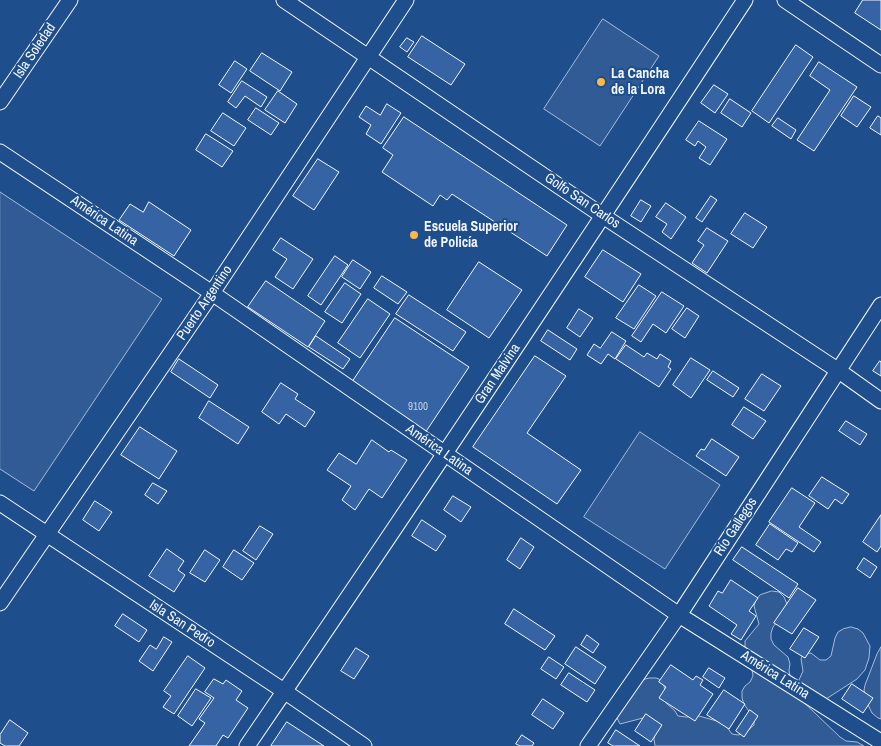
<!DOCTYPE html>
<meta charset="utf-8">
<style>
body{margin:0}
canvas{display:block;background:#1f4e8c}
</style>
<canvas width="881" height="746"></canvas>
<script>
const c = document.querySelector('canvas').getContext('2d');
c.lineJoin = 'round';
function paint(path, color) { c.fillStyle = color; c.fill(path, 'evenodd'); }
function strokePath(path, color, width, dash) { c.strokeStyle = color; c.lineWidth = width; c.lineCap = dash ? 'butt' : 'round'; c.setLineDash(dash || []); c.stroke(path); }
function label(font, color, halo, rows, align = 'center') {
  c.font = font + ' "Archivo Narrow",sans-serif'; c.lineWidth = 4; c.setLineDash([]); c.textBaseline = 'middle'; c.strokeStyle = halo; c.fillStyle = color; for (const [text, x, y, turn = 0] of rows) {
    c.save(); c.translate(x, y); c.rotate((+turn || 0) * Math.PI / 180); c.textAlign = isNaN(turn) ? turn : align; if (halo) c.strokeText(text, 0, 0); c.fillText(text, 0, 0); c.restore();
  }
}
const built = new Path2D(`
 M603 19 659 56 600 146 544 109Z
 M0 192 162 299 34 491 0 469Z
 M640 432 720 485 665 569 584 517Z
 M772 591 779 592 784 597 787 604 786 611 773 627 771 633V639L774 645 788 657 790 664 789 670 790 676 796 695 840 737 846 741 857 742 864 746H655L654 739 657 727 649 719 643 718 620 724 615 714 638 681 649 678H656L659 679 664 686 665 692 664 701 675 711 678 716 686 717 699 716 724 723 732 734 738 735 745 733 754 725V719L744 704 742 698V691L745 686 750 682 753 676 752 670 745 647V641L759 624 754 606 756 600 760 595Z
 M851 627 858 629 863 633 870 646 869 658 865 670 857 679 826 699 798 682 803 671 801 659 803 654 811 653 820 660H826L831 656 835 638 838 632 843 629Z
 M881 647V719L878 718 872 713 867 703 864 690 865 685 877 654Z`);
const building = new Path2D(`
 M863 0H881V30L855 13Z
 M422 36 465 64 451 85 408 57Z
 M407 38 414 42 407 52 400 47Z
 M796 45 813 57 769 123 752 111Z
 M262 53 292 72 280 91 250 71Z
 M235 61 247 69 231 93 219 85Z
 M819 62 857 87 814 151 797 140 830 90 810 76Z
 M242 81 267 97 261 107 245 96 236 108 228 102Z
 M714 85 728 94 715 113 701 103Z
 M278 91 297 104 285 123 265 110Z
 M854 96 871 107 857 127 841 116Z
 M730 99 751 113 742 127 721 113Z
 M387 104 401 113 381 144 366 134 371 125 359 117 366 106 380 115Z
 M256 108 279 123 271 135 248 120Z
 M223 113 246 128 234 146 211 131Z
 M878 116 881 118V135L870 128Z
 M404 117 567 225 547 256 452 194 447 200 440 195 433 206 382 172 393 155 383 148Z
 M778 118 796 130 791 139 772 126Z
 M699 121 727 139 710 165 699 158 706 147 698 141 695 146 686 140Z
 M206 134 233 151 222 167 196 150Z
 M318 159 339 172 314 210 293 196Z
 M711 196 717 200 702 222 696 218Z
 M641 200 651 206 641 222 631 216Z
 M149 202 191 230 174 256 119 220 130 204 143 212Z
 M666 203 686 217 671 239 662 232 667 224 656 217Z
 M745 213 767 227 753 248 731 234Z
 M707 228 728 241 707 273 692 263 704 245 698 241Z
 M281 238 313 259 293 289 275 277 287 259 273 250Z
 M603 250 641 274 623 302 585 277Z
 M335 256 348 265 321 305 308 296Z
 M353 260 371 272 360 289 342 277Z
 M479 262 522 290 489 338 447 310Z
 M382 276 407 292 398 304 374 288Z
 M266 281 325 321 308 347 248 307Z
 M345 283 361 294 342 323 325 312Z
 M639 285 656 296 634 329 616 318Z
 M662 292 684 306 666 333 653 324 641 342 632 336Z
 M409 295 466 332 453 351 396 314Z
 M368 299 390 314 360 358 338 343Z
 M687 308 699 316 685 338 672 329Z
 M579 309 593 318 580 337 567 328Z
 M395 318 469 367 425 433 351 384Z
 M548 330 577 349 570 360 541 341Z
 M612 332 626 341 615 359 608 354 601 364 587 355 594 344 600 348Z
 M316 336 350 359 343 369 309 347Z
 M626 345 644 357 647 353 657 359 660 354 671 361 668 367 671 369 659 387 616 359Z
 M535 356 566 376 527 433 581 470 557 504 473 447Z
 M691 358 710 370 691 398 673 385Z
 M179 359 218 385 210 398 171 372Z
 M880 361 881 362V376L873 371Z
 M713 371 739 388 733 397 707 380Z
 M762 374 781 386 764 411 745 399Z
 M281 383 298 394 295 399 315 412 305 427 286 414 279 424 262 412Z
 M209 401 249 427 238 444 199 418Z
 M744 407 766 421 753 439 732 425Z
 M846 421 867 434 860 445 839 431Z
 M140 427 177 451 159 479 121 455Z
 M712 439 739 457 726 476 696 456 701 449 704 450Z
 M372 440 389 452 391 450 407 460 382 498 369 489 355 510 342 500 351 486 327 470 339 453 356 464Z
 M822 477 849 494 842 504 835 499 828 509 809 496Z
 M153 483 167 491 158 504 145 495Z
 M792 488 815 503 799 527 821 542 814 552 769 522Z
 M453 496 471 507 461 522 444 510Z
 M95 501 112 512 99 531 83 520Z
 M881 515V546L877 552 863 542Z
 M422 520 446 536 436 551 412 536Z
 M770 524 798 543 792 552 786 549 778 560 756 545Z
 M260 526 273 534 256 560 243 551Z
 M521 538 534 547 520 569 507 560Z
 M742 547 798 584 789 598 733 560Z
 M167 549 184 561 178 570 185 575 174 592 149 576Z
 M205 550 220 560 205 582 190 573Z
 M234 550 254 563 242 580 223 567Z
 M864 558 877 567 870 578 857 569Z
 M731 580 758 598 749 611 756 616 741 640 731 634 737 625 709 606 718 591 722 593Z
 M798 588 816 600 792 634 774 623Z
 M514 609 555 636 545 650 505 624Z
 M123 614 147 630 139 642 115 626Z
 M804 628 819 637 805 658 790 649Z
 M587 635 599 644 593 653 581 645Z
 M164 637 172 642 153 671 139 661 150 645 156 649Z
 M576 647 606 667 595 684 565 664Z
 M356 648 369 656 354 679 341 671Z
 M188 656 205 668 174 714 163 707 171 696 164 691Z
 M549 657 564 667 556 679 541 669Z
 M671 665 693 680 696 676 703 680 700 685 713 694 695 721 659 698 666 687 659 682Z
 M709 668 725 678 719 688 703 677Z
 M569 673 595 690 587 702 561 685Z
 M214 679 223 684 226 680 242 691 236 700 248 708 228 738 223 735 216 746H189L205 723 199 719 214 698 205 692Z
 M852 684 873 698 863 713 842 699Z
 M196 689 211 698 192 726 178 716Z
 M724 690 745 704 729 729 707 715Z
 M543 699 564 713 553 729 532 715Z
 M750 710 758 716 744 737 736 731Z
 M646 714 662 725 651 742 635 731Z
 M10 720 28 733 19 746H5L0 743V735Z
 M287 722 324 746H271Z
 M616 730 640 746H613L608 743Z
 M522 735 534 743 532 746H520L516 744Z`);
const street = new Path2D(`
 M284 0 603 216 839 371 881 401
 M785 0 881 65
 M0 102 70 0
 M0 152 212 293 679 615 881 742
 M0 503 284 691 364 746
 M0 603 212 293 406 0
 M247 746C416 499 581 250 745 0
 M588 746 679 615 881 305`);
const markers = [
 [601,82,5,"#ffb74d"],
 [414,235,5,"#ffb74d"]
];
const numberNames = [
 ["9100",418,407]
];
const streetNames = [
 ["Isla Soledad",35,51,-56],
 ["Golfo San Carlos",582,201,34],
 ["América Latina",104,221,34],
 ["Puerto Argentino",205,303,-56],
 ["Gran Malvina",498,374,-56],
 ["América Latina",439,450,35],
 ["Río Gallegos",736,527,-57],
 ["Isla San Pedro",182,624,33],
 ["América Latina",775,675,32]
];
const poiNames = [
 ["La Cancha",611,74],
 ["de la Lora",611,90],
 ["Escuela Superior",424,227],
 ["de Policía",424,243]
];
paint(built, '#305b95');
strokePath(built, '#a8bbd7', 1);
paint(building, '#3563a3');
strokePath(building, '#f2f6ff', 1);
strokePath(street, '#f2f6ff', 17);
strokePath(street, '#1f4e8c', 15);
for (const [x, y, r, color] of markers) { const dot = new Path2D(); dot.arc(x, y, r, 0, 2 * Math.PI); c.fillStyle = color; c.fill(dot); strokePath(dot, '#1f4e8c', 2); }
label('11px', '#c3d1e8', null, numberNames);
label('14px', '#f2f6ff', '#1f4e8c', streetNames);
label('bold 14px', '#f2f6ff', '#1f4e8c', poiNames, 'left');
</script>
